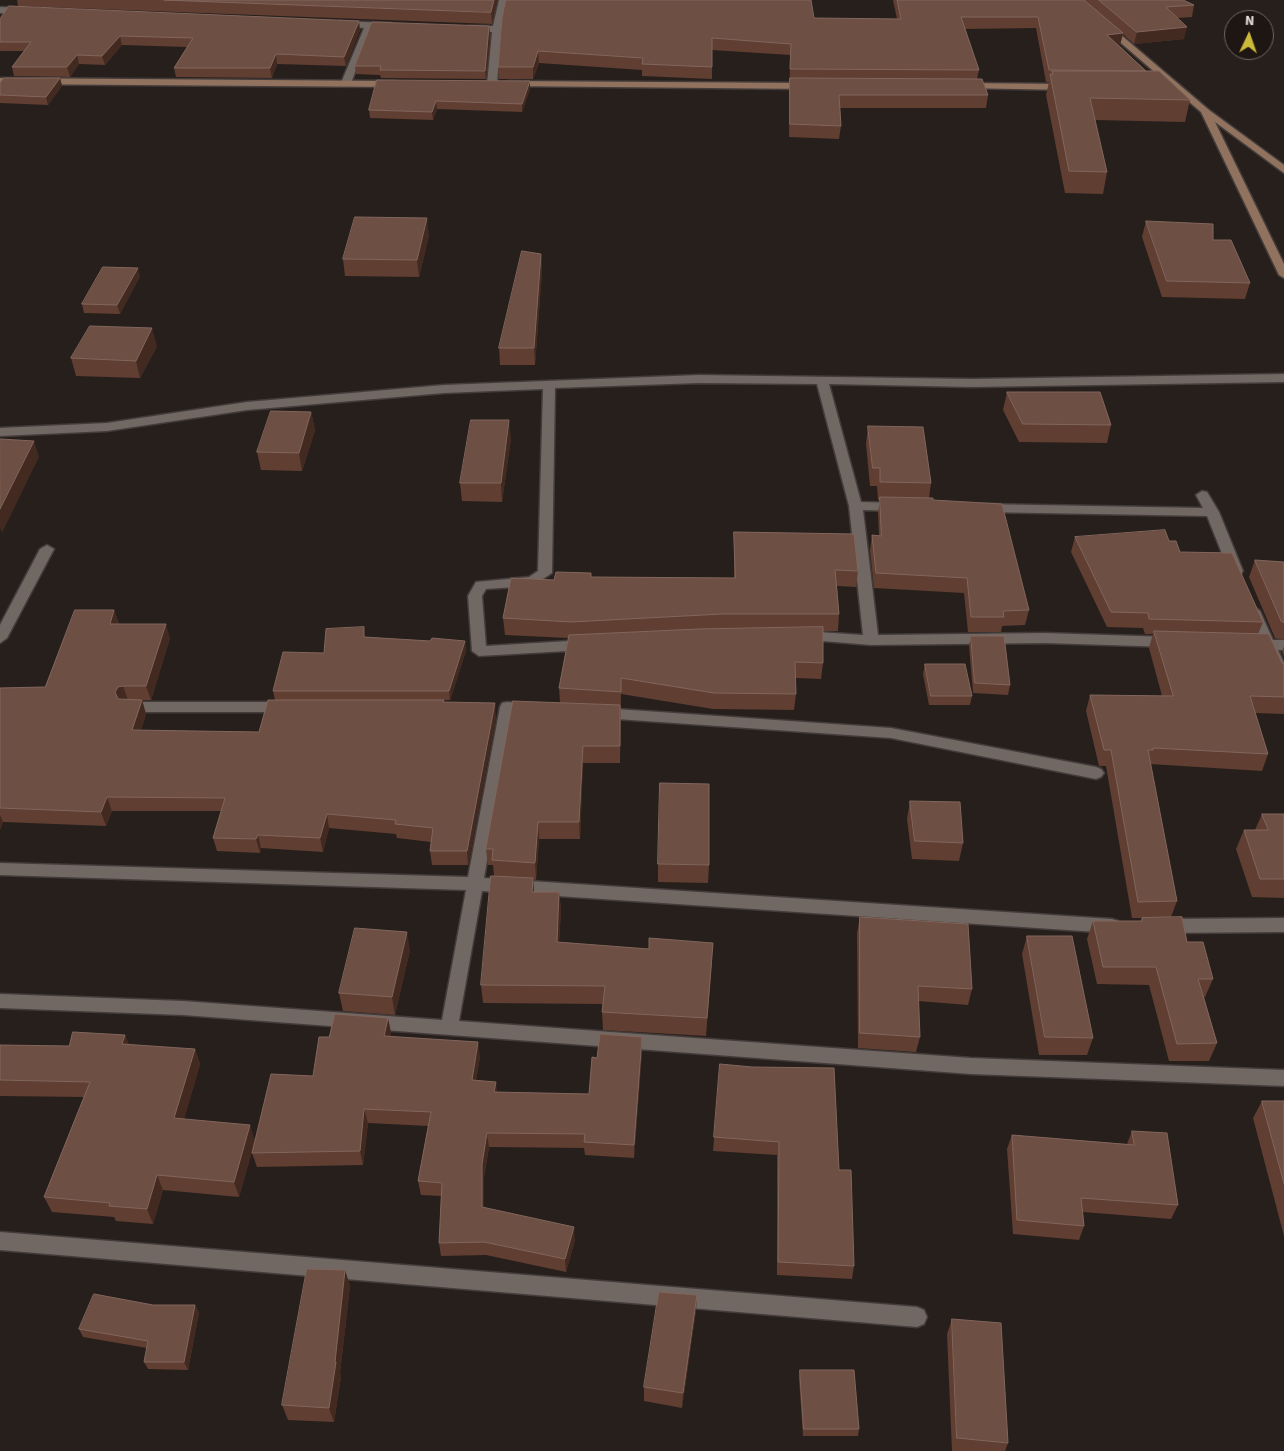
<!DOCTYPE html>
<style>
body{margin:0}
#map{position:relative;width:1284px;height:1451px;overflow:hidden;background:#271f1c;font-family:"Source Sans 3",sans-serif}
canvas{display:block}
.north{position:absolute;left:1224px;top:10px;width:50px;height:50px;box-sizing:border-box;background:#1e1613;border:1px solid #6e6664;border-radius:50%;rotate:3deg;font-size:14px;font-weight:700;line-height:20px;text-align:center;color:#e5dfdd}
.north::after{content:'';display:block;margin:auto;width:18px;height:22px;background:#ccb939;clip-path:polygon(50% 0,100% 100%,50% 72%,0 100%)}
</style>
<div id="map">
<canvas width="1284" height="1451"></canvas>
<div class="north">N</div>
</div>
<script>
const c = document.querySelector('canvas').getContext('2d');
c.lineJoin = 'round';
function strokePath(path, color, width, dash) { c.strokeStyle = color; c.lineWidth = width; c.lineCap = dash ? 'butt' : 'round'; c.setLineDash(dash || []); c.stroke(path); }
function paint(path, color) { c.fillStyle = color; c.fill(path, 'evenodd'); }
const street = new Path2D(`
 M499 0H507L501 29 497 84 492 87 487 84 492 32H469L465 29 469 26H493Z
 M0 7 26 8 30 11 26 14 0 13Z
 M339 21 391 23 395 26 391 29 372 28 351 83 346 86 341 83 364 28 336 26 335 24Z
 M1284 374V382L972 387 829 384 861 502 898 503 905 507 898 511 863 510 878 635 1045 633 1170 637 1177 642 1170 647 1045 643 871 645 798 639 796 636 803 631 863 635 849 506 817 384 699 383 555 388 552 573 532 586 486 589 482 596 486 646 585 640 592 645 585 650 479 656 472 651 468 596 476 582 529 577 538 571 543 389 444 393 247 410 107 431 0 436V428L107 423 247 402 444 385 699 375 972 379Z
 M1202 491 1207 492 1219 512 1243 571 1241 574 1236 575 1229 571 1207 516 983 512 976 508 983 504 1203 508 1196 495Z
 M47 545 54 549 7 638 0 643V625L40 549Z
 M1253 606 1260 611 1273 640H1284V650H1278L1284 663V684L1279 683 1264 650H1253L1246 645 1248 642 1259 640 1246 611Z
 M128 702H285L290 703 292 707 290 711 285 712H128L123 711 121 707 123 703Z
 M507 702 537 704 539 708 537 712 513 713 484 878 1112 919 1118 921 1120 926 1118 931 1112 933 482 891 459 1021 971 1058 1284 1070V1086L971 1074 183 1015 0 1008V994L183 1001 442 1020 466 890 0 875V863L468 877 500 707 502 703Z
 M602 708 891 728 1096 767 1101 769 1104 773 1101 777 1096 779 891 738 602 718 597 717 595 713 597 709Z
 M1284 918V932L1165 933 1159 931 1157 926 1159 921 1165 919Z
 M0 1232 917 1307 924 1310 927 1317 924 1324 917 1327 0 1250Z`);
const secondary = new Path2D(`
 M1071 0H1080L1209 110 1284 165V173L1215 122 1284 264V278L1279 275 1201 112Z
 M0 78 396 81 401 84 396 87 0 84Z
 M509 81 808 83 813 86 808 89 506 86V82Z
 M964 83 1068 84 1073 87 1068 90 961 88 959 86Z`);
const wall = new Path2D(`
 M17 0H497L492 24 18 6Z
 M506 0 814 18 897 19 893 0H1183L1194 5 1192 17 1177 18 1184 39 1134 44 1123 34 1120 45H1119L1146 71 1190 100 1185 122 1095 120 1107 172 1103 194 1065 193 1046 95 1049 82H1046L1036 28 965 29 979 70 977 79 988 95 986 108H840L841 126 839 139 789 137 790 55 712 50V79L642 76V70L539 63 533 79H499L498 67Z
 M0 19 360 30 346 66 277 64 272 78 176 77 174 68 187 47 122 45 105 65 79 64 70 77 14 76 12 67 24 51H0Z
 M489 26 490 34 486 79 381 78 380 75 356 74 355 66Z
 M60 78 62 86 48 105 0 103V83Z
 M377 80 530 89 522 112 437 109 433 120 370 118 369 110Z
 M1146 221 1213 240 1250 283 1245 299 1162 297 1142 237Z
 M429 235 419 277 345 276 343 259Z
 M541 254 542 271 535 365H500L499 348Z
 M140 276 120 314 84 313 82 304Z
 M157 346 140 378 76 376 71 358Z
 M1007 392 1111 425 1107 443 1019 442 1003 410Z
 M311 412 315 430 302 471 261 470 257 452Z
 M868 426 931 483 929 498 933 500 1029 610 1025 625 1002 626 1001 632H968L964 593 874 588 870 550 872 535 879 536 878 512 880 500H878L877 486H870L866 444Z
 M511 438 502 502 462 501 460 483Z
 M734 532 858 571 856 587 837 586 839 614 838 631H823V663L821 679 795 678 796 694 794 710 713 709 621 694 620 763H583L580 839H539L536 880 533 879 534 892H559L561 910 559 942 712 961 706 1036 603 1030 602 1012 603 1004 483 1003 481 985 494 876 493 865H488L486 849 560 702 559 688 568 638 505 635 503 618 554 580 591 573V577L734 578Z
 M1075 537 1169 541 1180 552 1263 622 1258 634 1282 663 1284 664V714L1255 713 1268 754 1262 771 1150 764 1177 901 1171 917 1187 942 1213 979 1205 997H1204L1217 1043 1209 1061H1169L1149 985 1097 984 1087 939 1093 921H1141L1142 918H1132L1106 766H1099L1086 711 1090 695 1162 696 1149 648 1153 634H1145L1143 628 1107 627 1071 552Z
 M1255 560 1284 562V640L1275 638 1249 577Z
 M114 610 119 624 170 638 151 700H142L146 714 141 730 259 732 275 700 273 691 324 653 366 637 430 641H465L466 651 450 700H444V702L496 717 468 865H432L430 851 431 842 397 838 396 834 329 828 323 852 261 848 260 853 217 851 213 838 221 811H112L106 826 3 822 0 830V688L45 687Z
 M971 636 1010 685 1008 695 973 693 969 646Z
 M1284 646V657L1282 652Z
 M925 664 972 696 970 705H929L923 674Z
 M910 801 963 843 959 861 912 859 907 819Z
 M1262 814H1284V898L1252 897 1236 849 1244 830H1255Z
 M658 864 709 865 708 883 658 882Z
 M860 917 972 989 968 1005 918 1001 920 1037 916 1052 858 1048 857 933Z
 M1027 936 1093 1038 1087 1055H1039L1022 954Z
 M410 950 395 1015 343 1011 339 993Z
 M391 1032 390 1037 480 1056 476 1080 497 1092 589 1094 597 1058 642 1051 634 1158 585 1155 584 1148 489 1147 484 1177V1207L575 1240 566 1272 486 1255 441 1256 439 1243 441 1196 421 1195 418 1181 428 1126 368 1123 363 1165 257 1167 252 1153 254 1144 239 1197 163 1190 153 1224 116 1221 114 1217 52 1212 44 1197 84 1097 0 1096V1045L69 1046 125 1035 129 1045 195 1049 200 1064 184 1119 255 1140 313 1076 329 1037Z
 M720 1064 839 1170 854 1266 852 1279 777 1275V1155L713 1151Z
 M1262 1101H1284V1236L1253 1118Z
 M1132 1131 1178 1205 1171 1219 1083 1212 1084 1226 1079 1240 1013 1234 1007 1149 1012 1135 1127 1144Z
 M345 1270 350 1286 340 1373 341 1377 334 1422 288 1420 282 1405Z
 M195 1305 199 1313 188 1370 148 1369 144 1362 147 1348 83 1337 79 1329Z
 M696 1310 682 1408 644 1401V1387Z
 M952 1319 1008 1443 1005 1451H952L947 1334Z
 M800 1370 859 1429 858 1436H803L799 1378Z`);
const shadedWall = new Path2D(`
 M494 0H497L492 24 491 12Z
 M359 21 360 30 346 66 344 57Z
 M489 26 490 34 486 79 485 71Z
 M1187 27 1184 39 1134 44 1137 32Z
 M1123 33 1120 45 1105 47 1107 35Z
 M120 36 122 45 105 65 102 56Z
 M538 51 539 63 533 79V67Z
 M276 54 277 64 272 78 270 68Z
 M77 55 79 64 70 77 67 67Z
 M60 78 62 86 48 105 46 97Z
 M530 81V89L522 112V104Z
 M436 101 437 109 433 120 432 112Z
 M427 218 429 235 419 277 417 260Z
 M541 254 542 271 535 365 534 348Z
 M138 268 140 276 120 314 117 305Z
 M152 328 157 346 140 378 136 361Z
 M311 412 315 430 302 471 299 453Z
 M509 420 511 438 502 502 501 483Z
 M34 441 39 457 2 533 0 528V509Z
 M114 610 119 624H110Z
 M166 624 170 638 151 700 146 686Z
 M465 641 466 651 450 700 449 691Z
 M123 686 128 700 119 706 115 692 118 687Z
 M142 700 146 714 137 744 132 730Z
 M495 703 496 717 468 865 467 851Z
 M583 746V763L580 839 579 822Z
 M107 797 112 811 106 826 101 812Z
 M327 814 329 828 323 852 320 838Z
 M0 815 3 822 0 830Z
 M538 822 539 839 536 880 535 863Z
 M258 835 261 848 260 853 256 839Z
 M533 878 534 896 532 892Z
 M559 892 561 910 558 959 557 942Z
 M407 932 410 950 395 1015 392 997Z
 M388 1018 391 1032 387 1051 384 1036Z
 M125 1035 131 1051 122 1044Z
 M642 1037V1051L634 1158V1145Z
 M478 1042 480 1056 474 1094 472 1080Z
 M195 1049 200 1064 180 1133 174 1118Z
 M496 1082 498 1096 494 1092Z
 M364 1109 368 1123 363 1165 360 1151Z
 M250 1125 255 1141 239 1197 234 1182Z
 M487 1133 489 1147 484 1177V1220L482 1207V1164Z
 M157 1175 163 1190 153 1224 147 1209Z
 M574 1227 575 1240 566 1272 565 1259Z
 M345 1270 350 1286 340 1373 341 1377 334 1422 329 1408Z
 M697 1295 696 1310 682 1408 683 1393Z
 M195 1305 199 1313 188 1370 184 1362Z`);
const building = new Path2D(`
 M164 0H494L491 12Z
 M506 0H811L814 18 901 19 897 0H1084L1123 33 1107 35 1146 71 1049 70 1038 17H961L979 70 790 69 791 44 712 38V67L642 64 643 58 538 51 533 67H498L502 18Z
 M1099 0H1183L1194 5 1166 7 1187 27 1137 32Z
 M9 6 359 21 344 57 276 54 270 68H174L193 38 120 36 102 56 77 55 67 67H12L31 42H0V19Z
 M372 22 489 26 485 71 380 70 381 66H355Z
 M1052 71H1159L1190 100 1090 98 1107 172 1069 171 1050 74H1053Z
 M4 78H60L46 97 0 95V83Z
 M790 78 982 79 988 95H839L841 126 790 124Z
 M377 80 530 81 522 104 436 101 432 112 369 110Z
 M355 217 427 218 417 260 343 259Z
 M1146 221 1213 224V240H1231L1250 283 1167 281Z
 M522 251 541 254 534 348H499Z
 M103 267 138 268 117 305 82 304Z
 M90 326 152 328 136 361 71 358Z
 M1007 392H1100L1111 425 1023 424Z
 M271 411 311 412 299 453 257 452Z
 M471 420H509L501 483H460Z
 M868 426 923 427 931 483 880 482V468H873Z
 M0 439 34 441 0 509Z
 M880 497 933 498V500L1002 504 1029 610 1003 611 1004 617H971L967 578 876 573 872 535 881 536Z
 M1165 530 1169 541H1176L1180 552 1232 553 1263 622 1149 619 1148 613 1111 612 1075 537Z
 M734 532 854 534 858 571 835 570 839 614H722L571 622 503 618 511 578 554 580 556 572 591 573V577L735 578Z
 M1255 560 1284 562V622H1282Z
 M75 610H114L110 624H166L146 686H123L118 687 115 692 118 699 142 700 132 730 259 732 268 700H444L443 702 495 703 467 851H430L433 828 395 824 396 820 327 814 320 838 258 835 256 839 213 838 225 798 107 797 101 812 0 808V688L45 687Z
 M364 627V637L430 641 432 638 465 641 449 691H273L283 652 324 653 326 629Z
 M823 627V663L795 662 796 694 714 693 621 678V692L559 688 569 635 699 629Z
 M1154 631 1269 634 1282 663 1284 664V697L1250 696 1268 754 1153 748V750H1148L1177 901 1138 902 1111 750H1104L1090 695 1173 696Z
 M971 636H1004L1010 685 975 683Z
 M925 664H965L972 696H931Z
 M513 701 620 705V746H583L579 822H538L535 863 492 860 493 849H486Z
 M660 783 709 784V865L658 864Z
 M910 801 960 802 963 843 915 841Z
 M1262 814H1284V879H1260L1244 830H1268Z
 M491 876 533 878 532 892H559L557 942 649 949V938L713 943 707 1018 602 1012 605 986 481 985Z
 M860 917 968 924 972 989 918 986 920 1037 860 1033Z
 M1182 917 1187 942H1203L1213 979H1198L1217 1043 1177 1044 1156 967H1103L1093 921H1142V918Z
 M355 928 407 932 392 997 339 993Z
 M1027 936H1072L1093 1038 1045 1037Z
 M335 1014 388 1018 384 1036 478 1042 472 1080 496 1082 494 1092 589 1094 592 1057 597 1058 600 1034 642 1037 634 1145 584 1142 585 1134 487 1133 482 1164V1207L574 1227 565 1259 484 1242 439 1243 442 1183 418 1181 431 1112 364 1109 360 1151 252 1153 271 1074 313 1076 319 1037H329Z
 M73 1032 125 1035 122 1044 195 1049 174 1118 250 1125 234 1182 157 1175 147 1209 109 1206 110 1203 44 1197 90 1082 0 1080V1045L69 1046Z
 M720 1064 752 1067 834 1068 839 1170H851L854 1266 778 1262 779 1142 714 1137Z
 M1262 1101H1284V1183Z
 M1132 1131 1167 1133 1178 1205 1081 1198 1084 1226 1017 1220 1012 1135 1134 1145Z
 M307 1269 345 1270 335 1362H336L329 1408 282 1405Z
 M659 1292 697 1295 683 1393 644 1387Z
 M94 1294 153 1305H195L184 1362H144L148 1341 79 1329Z
 M952 1319 1001 1323 1008 1443 957 1438Z
 M800 1370H854L859 1429H804Z`);
strokePath(street, '#433c3a', 3);
strokePath(secondary, '#433c3a', 3);
paint(street, '#716763');
paint(secondary, '#90725e');
paint(wall, '#603e32');
paint(shadedWall, '#432a21');
paint(building, '#6e4f44');
strokePath(building, '#81665c', 1);
</script>
